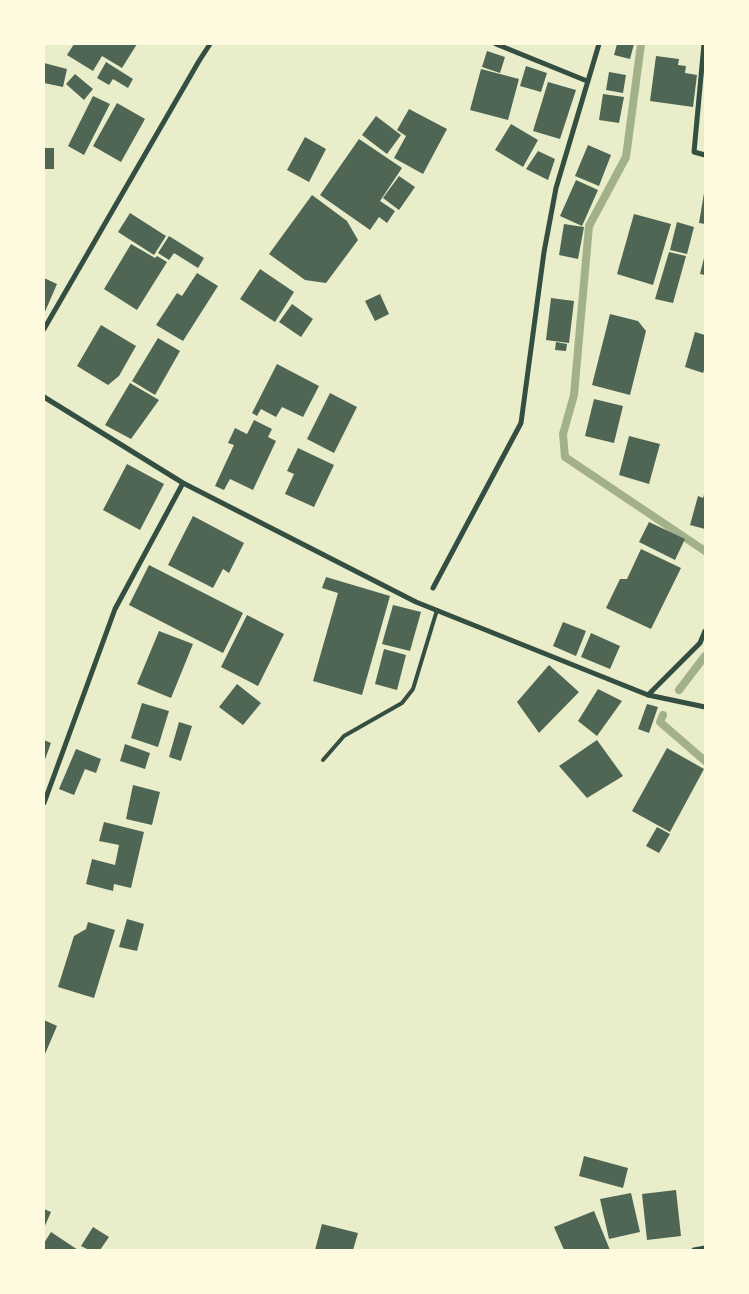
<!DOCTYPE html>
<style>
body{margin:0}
#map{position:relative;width:749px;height:1294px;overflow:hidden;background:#e9edc9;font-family:"Crimson Pro",serif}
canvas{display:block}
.frame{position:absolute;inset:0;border:45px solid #fefae0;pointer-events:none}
</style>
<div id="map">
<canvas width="749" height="1294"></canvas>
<div class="frame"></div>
</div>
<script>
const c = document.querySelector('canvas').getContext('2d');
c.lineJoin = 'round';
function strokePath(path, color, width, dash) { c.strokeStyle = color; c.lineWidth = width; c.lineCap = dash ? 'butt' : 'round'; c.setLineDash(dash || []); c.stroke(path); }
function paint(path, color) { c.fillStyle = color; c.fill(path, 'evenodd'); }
const stream = new Path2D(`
 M641 44 626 157 589 226 574 395 563 434 565 457 705 551
 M679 690 705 656
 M663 715 660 722 705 761`);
const building = new Path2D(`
 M74 44H137L122 68 102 56 93 71 67 55Z
 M617 44H634L630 59 614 55Z
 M487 51 505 57 500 73 482 67Z
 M656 56 679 59 678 65 686 66 685 73 697 75 693 107 650 101Z
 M106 62 133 79 128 88 113 79 109 85 97 78Z
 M44 63 67 69 63 87 44 83Z
 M526 66 547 73 541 92 520 86Z
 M481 69 519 79 508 120 470 110Z
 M609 72 626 75 623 93 606 90Z
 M75 74 93 89 84 100 66 84Z
 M548 82 576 90 560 139 533 131Z
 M603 94 624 97 619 123 599 120Z
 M93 96 110 104 84 155 68 146Z
 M117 103 145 119 121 162 93 146Z
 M409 109 447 129 423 174 394 158 406 136 397 130Z
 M376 116 401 135 387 154 362 135Z
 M511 124 538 140 523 167 495 150Z
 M305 137 326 149 309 182 287 170Z
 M359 139 402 168 380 201 395 211 387 223 379 217 370 230 320 195Z
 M588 145 611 155 599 186 575 176Z
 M44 148H54V169H44Z
 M538 151 555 159 548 180 526 169Z
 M399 176 415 187 399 210 383 198Z
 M576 180 598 190 582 226 560 216Z
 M704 193H705V224L699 223Z
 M312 195 347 221 358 240 326 283 305 280 269 254Z
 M130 213 166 236 154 255 118 232Z
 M634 214 671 224 653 285 617 274Z
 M677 222 694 227 687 254 670 250Z
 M564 224 584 227 578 259 559 255Z
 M169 236 204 258 198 268 174 253 169 260 158 253Z
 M131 244 155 258 157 256 167 262 137 310 104 289Z
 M669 252 686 256 673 303 655 299Z
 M705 254V275L700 274Z
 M260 269 294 292 275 322 240 299Z
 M197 273 218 286 183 341 156 325 177 293 182 296Z
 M44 278 57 284 44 314Z
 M380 294 389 314 375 321 365 301Z
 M551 298 574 301 569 343 546 340Z
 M292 304 313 319 301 337 279 322Z
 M610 314 638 321 646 331 630 395 592 385Z
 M101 325 136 346 119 376 108 385 77 366Z
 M695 332 705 335V368L703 373 685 367Z
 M158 338 180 351 155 395 132 381Z
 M556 342 567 344 566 351 555 350Z
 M277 364 319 386 303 417 282 407 276 417 261 409 257 416 252 413Z
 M130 383 159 400 131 439 105 425Z
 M330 393 357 407 334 453 307 439Z
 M594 399 623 406 614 443 585 436Z
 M254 420 272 429 268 437 276 441 253 490 230 479 224 490 215 486 234 445 228 443 235 428 247 434Z
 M629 436 660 444 649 484 619 475Z
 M298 448 334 465 314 507 285 494 294 474 287 471Z
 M127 464 164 484 140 530 103 510Z
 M705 491V529L690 525 698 496 703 498Z
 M193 516 244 543 229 573 223 569 213 588 168 565Z
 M649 522 685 539 675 560 639 542Z
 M641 549 681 568 651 629 606 608 620 579H627Z
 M149 565 243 613 223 653 129 605Z
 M326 577 390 596 362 695 313 681 338 593 322 588Z
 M393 605 421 612 410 651 382 644Z
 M247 615 284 634 258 686 221 667Z
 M563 622 586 631 576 656 553 646Z
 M159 631 193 644 171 698 137 684Z
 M591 633 620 646 610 669 581 657Z
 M384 649 406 655 397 690 375 684Z
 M549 665 579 692 539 733 517 702Z
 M237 684 261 703 243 725 219 707Z
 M598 689 622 701 597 736 578 721Z
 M142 703 169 711 158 747 131 738Z
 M647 704 658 707 649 733 638 729Z
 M179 722 192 726 181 761 169 757Z
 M44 740 51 743 44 762Z
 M597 740 623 776 587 798 559 766Z
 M125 744 150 753 145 769 120 761Z
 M667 748 704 769 670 832 632 811Z
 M76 749 101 759 96 773 85 769 74 795 59 789Z
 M133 785 160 792 152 825 126 819Z
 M104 822 144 832 131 888 114 884 113 891 86 884 92 859 115 865 119 845 99 841Z
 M657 827 670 834 659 853 646 846Z
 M127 919 144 924 137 951 119 947Z
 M88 922 115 930 94 998 58 987 74 936 86 929Z
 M44 1020 57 1026 45 1054 44 1053Z
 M584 1156 628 1168 623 1188 579 1176Z
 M676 1190 681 1236 647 1240 642 1194Z
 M631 1193 640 1232 609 1239 600 1199Z
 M44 1209 51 1212 44 1228Z
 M594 1211 610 1250H564L554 1227Z
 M322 1224 358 1233 353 1250H315Z
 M93 1227 109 1237 100 1250H89L81 1246Z
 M51 1232 78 1250H44V1243Z`);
const service = new Path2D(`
 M323 760 344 736 402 703 413 689 437 610`);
const minor = new Path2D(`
 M496 44 587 81
 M704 44 694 152 705 155
 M44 329 199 61 210 44
 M44 397 183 483 416 602 648 695 705 707
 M433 588 521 423 544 252 556 188 599 44
 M648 695 700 643 705 631
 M44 803 115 609 183 483
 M694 1250 705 1248`);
strokePath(stream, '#a3b18a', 8);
paint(building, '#4f6655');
strokePath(service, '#344e41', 4);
strokePath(minor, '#344e41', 5);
</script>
